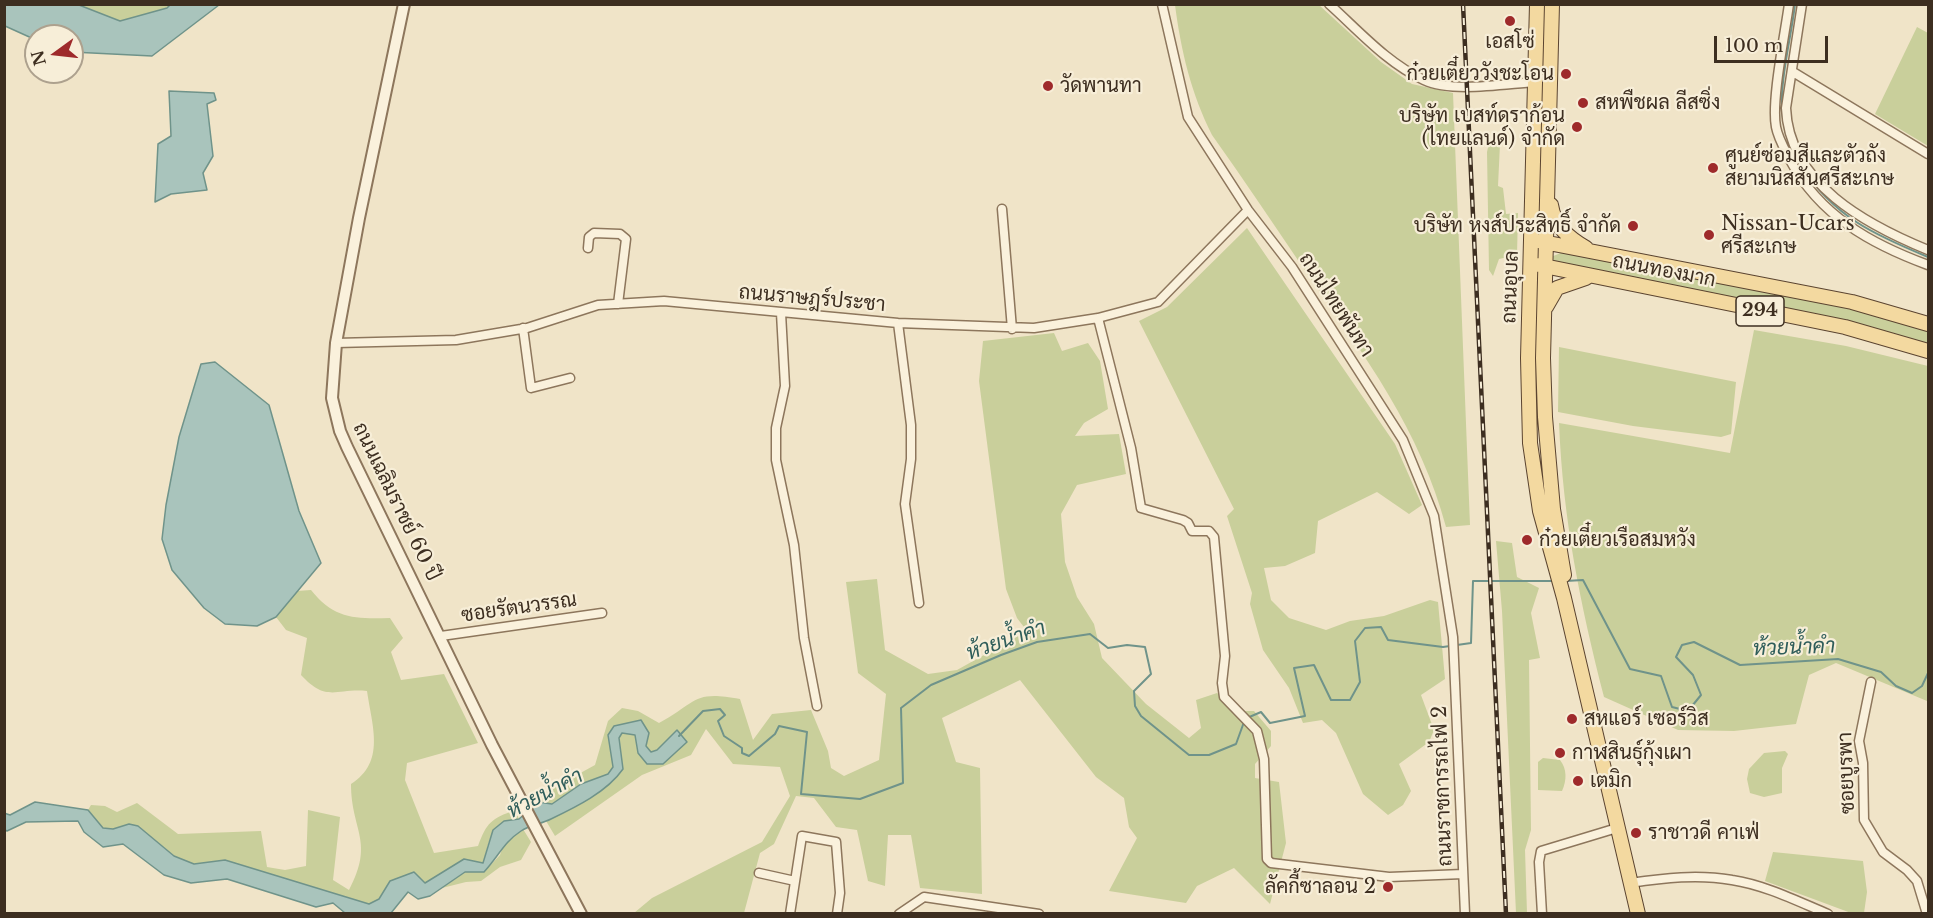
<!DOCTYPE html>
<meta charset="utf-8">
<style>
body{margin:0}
#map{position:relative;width:1933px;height:918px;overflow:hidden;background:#f0e4c8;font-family:"Libre Baskerville",serif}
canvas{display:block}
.frame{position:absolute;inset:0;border:6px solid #3d2e20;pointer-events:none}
.north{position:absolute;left:24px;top:24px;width:60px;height:60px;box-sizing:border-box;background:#f7eed8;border:2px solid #ada18e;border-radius:50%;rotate:255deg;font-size:16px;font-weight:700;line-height:24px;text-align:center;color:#3d2e20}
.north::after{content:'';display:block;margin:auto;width:21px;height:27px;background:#9e2a2b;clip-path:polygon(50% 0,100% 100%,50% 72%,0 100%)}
.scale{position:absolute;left:1714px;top:36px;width:114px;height:27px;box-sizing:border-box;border:3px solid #3d2e20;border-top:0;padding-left:8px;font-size:18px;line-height:21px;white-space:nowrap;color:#3d2e20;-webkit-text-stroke:4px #f7eed8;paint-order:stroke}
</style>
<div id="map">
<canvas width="1933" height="918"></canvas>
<div class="frame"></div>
<div class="north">N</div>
<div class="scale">100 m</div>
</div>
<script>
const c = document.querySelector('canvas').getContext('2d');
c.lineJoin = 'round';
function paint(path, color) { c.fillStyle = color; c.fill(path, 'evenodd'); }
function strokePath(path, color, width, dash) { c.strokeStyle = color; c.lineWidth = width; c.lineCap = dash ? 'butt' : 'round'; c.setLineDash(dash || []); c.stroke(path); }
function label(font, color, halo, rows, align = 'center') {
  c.font = font + ' "Libre Baskerville",Sarabun,serif'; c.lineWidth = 4.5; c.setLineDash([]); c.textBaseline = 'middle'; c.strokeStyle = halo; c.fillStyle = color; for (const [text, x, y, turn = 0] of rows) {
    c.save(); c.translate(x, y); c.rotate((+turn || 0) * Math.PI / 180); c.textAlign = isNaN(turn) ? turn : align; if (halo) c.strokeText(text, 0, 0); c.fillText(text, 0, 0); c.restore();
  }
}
const green = new Path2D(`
 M79 5H170L167 8 120 21Z
 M1175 5H1319L1381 62 1412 84 1453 93 1470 525 1446 527C1421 432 1364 354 1308 275 1276 228 1245 181 1212 135 1191 93 1181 51 1175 5Z
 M1917 27 1928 33V146L1875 114Z
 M1490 139 1500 144 1498 186 1503 188 1506 214 1518 213 1517 255 1499 259 1493 276 1489 270 1487 152Z
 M1247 228 1395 444 1422 505 1409 514 1377 492 1318 521 1315 553 1285 566 1264 568 1271 600 1289 618 1326 630 1350 621 1384 616 1430 600 1438 602 1445 679 1421 695 1434 730 1429 742 1399 764 1411 791 1403 805 1388 815 1363 794 1336 733 1322 720 1303 723 1289 688 1263 650 1250 604 1252 593 1227 516 1234 509 1139 321 1167 307Z
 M1563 252 1850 309 1928 331V345L1554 261 1551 257Z
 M1754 330 1846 346 1928 366V704L1927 701 1836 663 1809 675 1796 724 1734 731 1678 730 1604 697C1580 603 1563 520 1559 423L1730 453Z
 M1054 333 1062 351 1088 343 1100 361 1108 409 1084 423 1075 436 1119 434 1126 474 1077 485 1061 514 1065 562 1077 597 1094 624 1102 658 1146 704 1189 738 1201 728 1196 700 1217 693 1245 711H1254L1271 731V746L1255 764V778L1279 782 1286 843 1270 904 1234 868 1197 886 1186 903 1109 891 1137 838 1129 827 1124 798 1096 777 1020 680 942 718 956 762 980 768 982 894 920 888 911 835H888L885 886 868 881 857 830 836 827 814 798 796 796 774 844 760 853 744 913H634L652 898 762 842 790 796 780 767 733 764 706 729 691 755 642 775 555 836 533 799 595 765 608 721 622 708 638 711 659 723C698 702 692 690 740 699L753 740 772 714 811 710 828 751 831 768 844 776 879 760 886 694 858 673 846 582 877 579 885 650 928 674 957 670 1027 631 1017 618 1006 589 979 381 983 341Z
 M1559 347 1736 382 1731 434 1721 437 1633 426 1558 412Z
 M1496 541 1512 543 1517 577 1539 588 1531 613 1540 658 1529 660 1531 830 1525 850 1527 913H1516L1502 611Z
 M311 590C334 619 355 619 390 618L403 638 391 652 401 680 444 674 478 743 407 763 405 780 434 853 478 846C487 822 491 819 515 810L519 819C489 824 491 837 483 863L425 884 413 873 390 881 379 899 369 904 225 860 194 864 174 856 138 826 129 824 113 829H103L88 810 91 805 105 806 117 812 137 803 178 834 261 831 267 867 285 870 306 866 308 810 340 817 333 880 349 890C375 841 351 831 351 784 386 762 372 726 367 691 335 688 327 703 301 675L307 638 286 630 276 617 297 591Z
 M1785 751 1788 754 1782 768V793L1764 797 1750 793 1747 779 1749 769 1764 753Z
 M1543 758 1560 760C1567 769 1567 780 1562 791L1538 790V762Z
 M523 829 531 842 521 860 500 867 481 881 466 882 442 888 465 872H484L500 855 504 842Z
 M1773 852 1863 861 1867 892 1864 913H1851L1765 881Z`);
const water = new Path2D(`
 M5 4 79 5 120 21 167 8 170 5H219L152 56 72 52V36H36V40L5 26Z
 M169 91 214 93 216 100 207 104 213 156 203 173 207 190 171 194 155 202 158 144 171 136Z
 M215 362 269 405 299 511 321 563 276 617 257 626 225 624 204 608 172 570 162 539 166 505 179 437 201 364Z
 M641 720 649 733 646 746 651 752 657 750 677 730 687 742 663 764H647L638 753 635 735 622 733 619 738 623 769C607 792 576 807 551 819 541 824 530 825 521 831 504 842 498 857 484 872H465L430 896 418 899 408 892 391 913H345L333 903 316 907 227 879 191 883 164 875 123 844 103 847 84 832 78 821 26 822 7 831 5 830 4 813 10 815 35 802 88 810 103 828 113 829 129 824 138 826 174 856 194 864 225 860 369 904 379 899 390 881 414 872 425 883 464 859 483 863 493 830 504 821 519 819 538 802 552 804 581 784 608 774 613 767 608 735 614 726Z`);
const stream = new Path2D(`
 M1792 149C1770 105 1790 51 1795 4
 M1802 167C1834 217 1875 235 1928 257
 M1566 581 1583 580 1630 669 1661 676 1672 707 1688 711 1701 695 1693 675 1676 657 1682 645 1694 642 1740 665 1838 659 1881 672 1896 686 1912 693 1922 686 1928 673
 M1247 718 1261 712 1270 723 1305 716 1294 668 1314 665 1331 700H1350L1360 682 1355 641 1365 628 1381 627 1388 640 1443 647 1471 643 1473 581H1555
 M679 736 703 711 720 709 725 715 718 721 724 736 742 748V753L749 756 775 734 779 726 807 732 801 794 860 799 903 783 901 708 931 685 1001 655 1037 642 1090 634 1108 648 1127 645 1145 647 1151 674 1134 691 1135 706 1141 716 1189 755H1209L1236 744 1244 722`);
const minor = new Path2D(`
 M1162 4 1188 117 1248 210 1292 267 1403 440 1434 516 1453 637 1465 914
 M1329 4C1358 30 1388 64 1424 80 1452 93 1504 84 1535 82
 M1789 4C1785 34 1771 101 1776 127 1778 138 1785 150 1790 160 1820 216 1871 244 1928 265
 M1802 4 1786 108C1789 184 1867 225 1928 250
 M1793 72 1928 154
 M1002 209 1012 329
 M588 248 589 237 594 233 620 234 626 239 618 304
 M781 313 785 386 776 428V460L794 545 804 638 817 706
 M1098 318 1131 448 1141 508 1183 520 1188 523 1192 531H1209L1214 537 1225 656 1222 683 1224 697 1257 731 1264 759 1267 859 1271 863 1389 877 1463 874
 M898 323 911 425V459L905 504 919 603
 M523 328 531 388 570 378
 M336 343 456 340 527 328 598 305 664 301 898 323 1034 328 1098 318 1158 302 1248 210
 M441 636 602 613
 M1871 682 1859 741 1863 763 1864 820 1883 852 1907 870 1917 881 1927 914
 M759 873 795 881
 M1630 883C1664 878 1698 874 1732 880 1765 885 1797 901 1828 914
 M790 914 802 836 836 842 840 893 837 914
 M899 914 924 897 1039 914
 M1542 914 1539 862 1541 851 1617 828`);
const tertiary = new Path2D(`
 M404 4 359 218 336 343 332 398 340 431 347 447 492 745 581 914`);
const primary = new Path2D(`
 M1537 4 1528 358 1530 443 1540 511 1564 598 1638 914
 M1552 4 1543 358 1545 417 1553 509 1564 575
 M1551 205C1554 226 1569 238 1586 248
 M1538 241 1852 302 1928 324
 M1539 265 1845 327 1928 351
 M1546 307 1557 288 1586 278`);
const rail = new Path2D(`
 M1463 4 1506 914`);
const markers = [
 [1510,21,6,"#9e2a2b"],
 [1566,74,6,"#9e2a2b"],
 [1048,86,6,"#9e2a2b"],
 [1583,103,6,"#9e2a2b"],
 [1577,127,6,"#9e2a2b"],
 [1713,168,6,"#9e2a2b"],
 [1633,226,6,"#9e2a2b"],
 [1709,235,6,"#9e2a2b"],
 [1527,540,6,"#9e2a2b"],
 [1572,719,6,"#9e2a2b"],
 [1560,753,6,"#9e2a2b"],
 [1578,781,6,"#9e2a2b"],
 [1636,833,6,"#9e2a2b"],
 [1388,887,6,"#9e2a2b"]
];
const shields = [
 [1760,311,48]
];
const shieldNames = [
 ["294",1760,311]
];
const poiNames = [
 ["เอสโซ่",1510,42,"center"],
 ["ก๋วยเตี๋ยววังชะโอน",1554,74,"right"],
 ["วัดพานทา",1060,86],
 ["สหพืชผล ลีสซิ่ง",1595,103],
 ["บริษัท เบสท์ดราก้อน",1565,116,"right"],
 ["(ไทยแลนด์) จำกัด",1565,139,"right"],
 ["ศูนย์ซ่อมสีและตัวถัง",1725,156],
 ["สยามนิสสันศรีสะเกษ",1725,179],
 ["Nissan-Ucars",1721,224],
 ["ศรีสะเกษ",1721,247],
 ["บริษัท หงส์ประสิทธิ์ จำกัด",1621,226,"right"],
 ["ก๋วยเตี๋ยวเรือสมหวัง",1539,540],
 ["สหแอร์ เซอร์วิส",1584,719],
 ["กาฬสินธุ์กุ้งเผา",1572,753],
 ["เตมิก",1590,781],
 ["ราชาวดี คาเฟ่",1648,833],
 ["ลัคกี้ซาลอน 2",1376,887,"right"]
];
const streetNames = [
 ["ถนนทองมาก",1664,271,11],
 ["ถนนอุบล",1511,287,-88],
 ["ถนนราษฎร์ประชา",812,299,5],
 ["ถนนไทยพันทา",1336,305,57],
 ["ถนนเฉลิมราชย์ 60 ปี",396,502,64],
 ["ซอยรัตนวรรณ",519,608,-8],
 ["ซอยบูรพา",1847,773,-92],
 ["ถนนราชการรถไฟ 2",1443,786,-92]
];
const waterNames = [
 ["ห้วยน้ำคำ",1006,641,-19],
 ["ห้วยน้ำคำ",1794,648,-2],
 ["ห้วยน้ำคำ",545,794,-28]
];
paint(green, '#c9cf9b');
paint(water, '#a9c4bc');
strokePath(water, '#6f938a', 1.5);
strokePath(stream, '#6f938a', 2);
strokePath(minor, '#8d765c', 11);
strokePath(tertiary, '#8d765c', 14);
strokePath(primary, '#5b4430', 16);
strokePath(minor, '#faf1dc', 8);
strokePath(tertiary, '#faf1dc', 10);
strokePath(primary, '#f3d9a0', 14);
strokePath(rail, '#3d2e20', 4.5);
strokePath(rail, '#f7eed8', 2, [7]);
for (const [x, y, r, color] of markers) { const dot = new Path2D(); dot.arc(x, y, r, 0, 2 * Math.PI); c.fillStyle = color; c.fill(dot); strokePath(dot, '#f7eed8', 2); }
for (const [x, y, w] of shields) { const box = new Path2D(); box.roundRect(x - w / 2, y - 15, w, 30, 4.5); c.fillStyle = '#f7eed8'; c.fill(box); strokePath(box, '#3d2e20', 1.5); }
label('bold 18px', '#3d2e20', null, shieldNames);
label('20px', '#3d2e20', '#f7eed8', poiNames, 'left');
label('20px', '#3d2e20', '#f7eed8', streetNames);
label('italic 21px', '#2f5d5a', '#f7eed8', waterNames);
</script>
